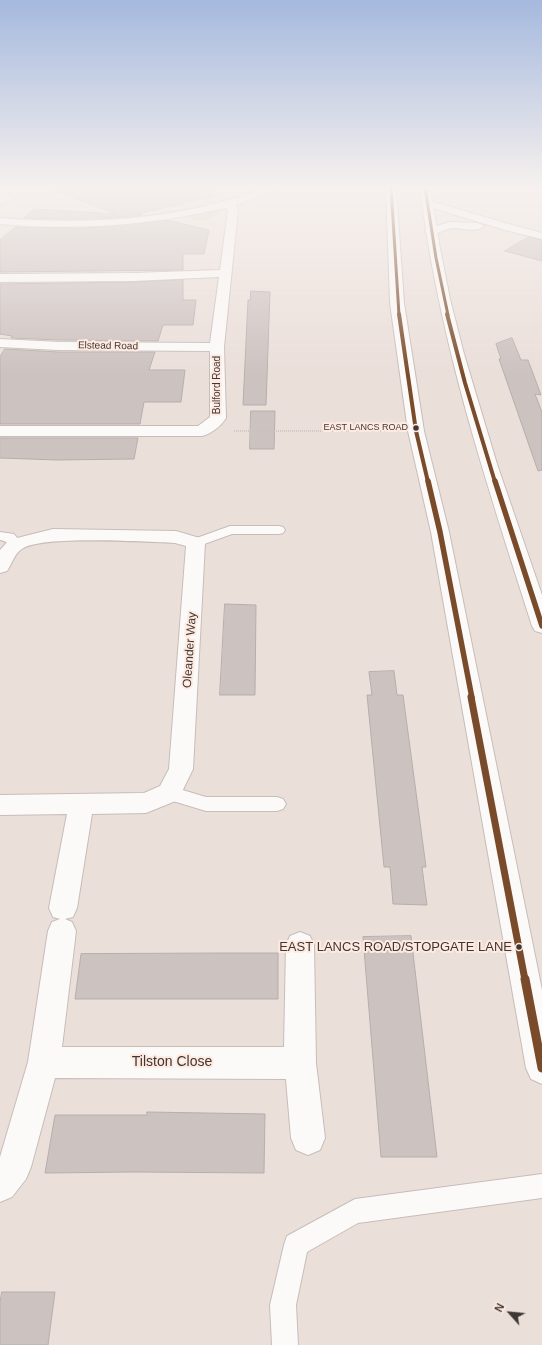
<!DOCTYPE html>
<style>
body{margin:0}
#map{position:relative;width:542px;height:1345px;overflow:hidden;background:#ebdfda;font-family:Arial,sans-serif}
canvas{display:block}
.north{position:absolute;left:490px;top:1293px;width:40px;height:40px;-webkit-text-stroke:3px #ffeae1;paint-order:stroke;rotate:297deg;font-size:11px;font-weight:700;line-height:16px;text-align:center;color:#3f3733}
.north::after{content:'';display:block;margin:auto;width:14px;height:18px;background:#3f3733;clip-path:polygon(50% 0,100% 100%,50% 72%,0 100%)}
</style>
<div id="map">
<canvas width="542" height="1345"></canvas>
<div class="north">N</div>
</div>
<script>
const c = document.querySelector('canvas').getContext('2d');
c.lineJoin = 'round';
function paint(path, color) { c.fillStyle = color; c.fill(path, 'evenodd'); }
function strokePath(path, color, width, dash) { c.strokeStyle = color; c.lineWidth = width; c.lineCap = dash ? 'butt' : 'round'; c.setLineDash(dash || []); c.stroke(path); }
function label(font, color, halo, rows, align = 'center') {
  c.font = font + ' Arial,sans-serif'; c.lineWidth = 4; c.setLineDash([]); c.textBaseline = 'middle'; c.strokeStyle = halo; c.fillStyle = color; for (const [text, x, y, turn = 0] of rows) {
    c.save(); c.translate(x, y); c.rotate((+turn || 0) * Math.PI / 180); c.textAlign = isNaN(turn) ? turn : align; if (halo) c.strokeText(text, 0, 0); c.fillText(text, 0, 0); c.restore();
  }
}
const green = new Path2D(`
 M212 211H219L221 213 203 221 183 217Z`);
const building = new Path2D(`
 M50 187H214L215 196 137 214 143 215 135 216 68 219 24 218 34 209 117 214 50 189Z
 M167 220 209 230 204 254H183V270L0 272V240L15 227 86 228Z
 M529 237 542 240V261L505 251Z
 M183 280V300H196L193 325H163L158 341 59 340 11 338 12 336 0 334V284L133 282Z
 M251 291 270 292 266 405H243L248 300H250Z
 M512 338 521 360H528L541 395 535 394 542 412V470L538 471 499 359H501L496 344Z
 M5 349 59 352H155L149 370H185L181 402H144L140 424H0V357Z
 M251 411H275L274 449H250Z
 M0 438H138L134 459 57 460 0 458Z
 M225 604 256 605 255 695H220Z
 M394 671 397 695H403L426 867H422L427 905 393 904 390 867H384L367 695H372L369 672Z
 M411 936 437 1157H381L363 937Z
 M225 953H278V999H75L81 954Z
 M147 1112 265 1114 264 1173 135 1172 45 1173 55 1115H147Z
 M2 1292H55L48 1345H0V1303Z`);
const path = new Path2D(`
 M361 187 372 191
 M234 431H393`);
const lane = new Path2D(`
 M230 526H279L283 527 285 530 283 533 279 534H232L196 547 191 546 190 543 191 540Z
 M0 532 14 534 22 544 21 547C11 549 9 541 0 540Z
 M169 786 206 797H277L283 799 286 804 283 809 277 811H206L163 798 161 793 163 788Z
 M542 1174V1198L358 1223 307 1252 296 1305 298 1345H272L270 1305 284 1245 287 1236 355 1199Z`);
const street = new Path2D(`
 M267 187H281L280 189 235 205 238 210 224 347 226 418C221 426 211 434 202 436H0V426H198L210 417V351L59 350 0 347V339L59 342 210 343 219 277 133 281 0 282V274L133 273 220 270 228 210 225 208C151 225 77 231 0 224V218C90 225 182 220 267 187Z
 M0 190 4 191 12 198 11 200 0 204Z
 M53 529 176 531 203 539 205 543 193 769 178 800 146 813 92 814 77 908 73 917 65 919 72 922 76 931 62 1047H284L286 945 290 936 300 932 310 936 314 945 316 1063 325 1138 320 1150 308 1155 296 1150 291 1138 286 1079 55 1078 31 1167 26 1179 12 1197 0 1202V1157L28 1062 48 931 52 922 60 919 53 917 49 908 67 814 0 815V795L144 793 160 786 169 769 186 546 175 543C146 542 41 535 22 549 14 554 12 564 7 571L0 573V550L9 540Z`);
const primary = new Path2D(`
 M427 200 512 225 542 233V239L505 230 423 205 422 203 423 201Z
 M450 222 478 223 484 226C478 233 461 228 452 228 444 229 436 236 427 233L425 231 427 229Z`);
const highway = new Path2D(`
 M386 187H396L404 303 424 431 449 532 542 990V1084L531 1079 526 1068 431 532 408 431 390 303Z
 M420 187H430L439 243 450 299 464 354 497 464 542 595V633L535 631 532 626C486 482 438 338 420 187Z`);
const bus1Far4 = new Path2D(`
 M391 187 399 315
 M425 187 436 258 448 315`);
const bus1Far3 = new Path2D(`
 M399 314 416 431 428 482
 M447 314 465 383 495 482`);
const bus1Far2 = new Path2D(`
 M428 481 440 532 472 698
 M495 481 542 626`);
const bus1Far1 = new Path2D(`
 M471 697 525 980`);
const bus1 = new Path2D(`
 M525 979 542 1068`);
const markers = [
 [416,428,3.5,"#3f3733"],
 [519,947,3.5,"#3f3733"]
];
const farBusnames = [
 ["EAST LANCS ROAD",408,428]
];
const farStreetnames = [
 ["Elstead Road",108,346,1],
 ["Bulford Road",217,385,-90]
];
const streetNames = [
 ["Oleander Way",190,650,-86]
];
const nearBusnames = [
 ["EAST LANCS ROAD/STOPGATE LANE",512,947]
];
const nearStreetnames = [
 ["Tilston Close",172,1062]
];
paint(green, '#d9d3c1');
paint(building, '#ccc2c0');
strokePath(building, '#b7aeac', 1);
strokePath(lane, '#c6bdb9', 2);
strokePath(street, '#c6bdb9', 2);
strokePath(primary, '#c6bdb9', 2);
strokePath(highway, '#c6bdb9', 2);
strokePath(path, '#c5c2c0', 1.5, [1, 1]);
paint(lane, '#fcfaf9');
paint(street, '#fcfaf9');
paint(primary, '#fcfaf9');
paint(highway, '#fcfaf9');
strokePath(bus1Far4, '#7a4b2a', 3);
strokePath(bus1Far3, '#7a4b2a', 4);
strokePath(bus1Far2, '#7a4b2a', 5.5);
strokePath(bus1Far1, '#7a4b2a', 7);
strokePath(bus1, '#7a4b2a', 9);
const sky = c.createLinearGradient(0, 0, 0, 375);
sky.addColorStop(0, '#a5b9de');
sky.addColorStop(0.5, '#f6f1ee');
sky.addColorStop(1, '#f6f1ee00');
c.fillStyle = sky;
c.fillRect(0, 0, 542, 375);
for (const [x, y, r, color] of markers) { const dot = new Path2D(); dot.arc(x, y, r, 0, 2 * Math.PI); c.fillStyle = color; c.fill(dot); strokePath(dot, '#ffeae1', 1.5); }
label('9px', '#3f3733', '#ffeae1', farBusnames, 'right');
label('10px', '#3f3733', '#ffeae1', farStreetnames);
label('12px', '#3f3733', '#ffeae1', streetNames);
label('13px', '#3f3733', '#ffeae1', nearBusnames, 'right');
label('14px', '#3f3733', '#ffeae1', nearStreetnames);
</script>
